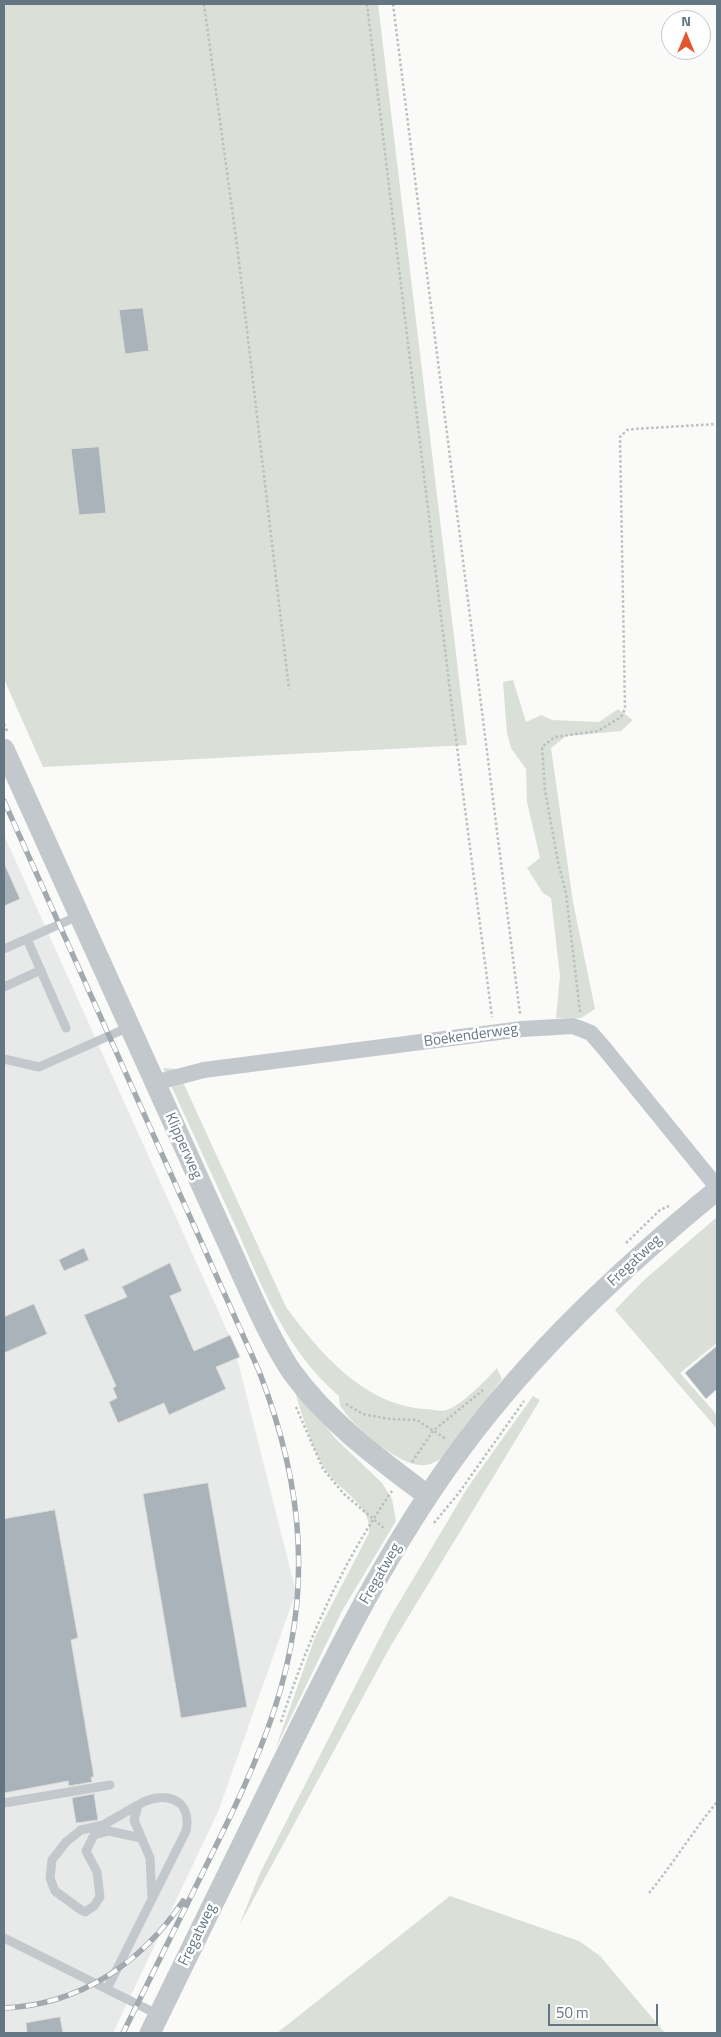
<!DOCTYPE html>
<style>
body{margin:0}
#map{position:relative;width:721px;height:2037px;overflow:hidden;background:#fafaf8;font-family:"Titillium Web",sans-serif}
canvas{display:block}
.frame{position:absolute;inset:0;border:5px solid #657683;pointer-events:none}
.north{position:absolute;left:661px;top:10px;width:50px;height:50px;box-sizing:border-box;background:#fff;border:1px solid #c1c8cd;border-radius:50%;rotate:0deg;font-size:14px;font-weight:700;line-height:20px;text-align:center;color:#657683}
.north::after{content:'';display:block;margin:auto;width:18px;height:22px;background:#e4572e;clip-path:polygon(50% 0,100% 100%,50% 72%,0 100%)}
.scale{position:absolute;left:548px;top:2004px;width:110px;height:22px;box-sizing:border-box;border:2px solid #657683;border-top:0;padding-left:6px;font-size:15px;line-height:18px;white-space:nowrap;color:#657683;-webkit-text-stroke:4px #fff;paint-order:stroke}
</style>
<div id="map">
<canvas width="721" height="2037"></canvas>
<div class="frame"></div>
<div class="north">N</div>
<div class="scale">50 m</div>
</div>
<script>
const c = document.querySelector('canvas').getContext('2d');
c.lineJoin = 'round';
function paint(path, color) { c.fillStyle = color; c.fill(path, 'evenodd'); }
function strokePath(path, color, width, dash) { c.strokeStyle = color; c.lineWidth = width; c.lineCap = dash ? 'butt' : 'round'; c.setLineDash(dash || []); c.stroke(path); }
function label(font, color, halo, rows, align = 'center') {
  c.font = font + ' "Titillium Web",sans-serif'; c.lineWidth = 5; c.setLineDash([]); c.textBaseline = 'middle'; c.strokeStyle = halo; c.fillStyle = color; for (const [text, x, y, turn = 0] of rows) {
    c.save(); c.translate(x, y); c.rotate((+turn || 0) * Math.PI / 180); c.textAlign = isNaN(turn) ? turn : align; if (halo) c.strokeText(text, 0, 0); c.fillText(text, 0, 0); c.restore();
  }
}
const built = new Path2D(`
 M4 835 234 1346 296 1592 218 1812 113 2033H4Z`);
const green = new Path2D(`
 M4 4H378L467 745 43 767 4 679Z
 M513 680 526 722 541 715 552 720 599 722 618 709 633 720 621 731 566 736 551 748 573 902 595 1009 581 1018H556L560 976 551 898 543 893 527 868 540 858 527 802 526 769 511 748 507 733 503 682Z
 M163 1068 177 1069 286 1307C320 1353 363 1404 424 1409 430 1409 441 1412 447 1410 463 1404 485 1381 497 1368L502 1379 444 1456C437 1462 429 1466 419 1465 396 1463 353 1426 341 1407 339 1404 339 1400 339 1396 286 1351 262 1287 235 1225 211 1173 187 1120 163 1068Z
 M717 1217V1343L680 1373 717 1415V1429L615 1310 643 1281Z
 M295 1391 337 1440 382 1483 392 1499 396 1521 342 1611 275 1750 315 1637 369 1533C372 1508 345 1493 330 1476 315 1458 301 1413 295 1391Z
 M533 1396 540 1400 390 1647 239 1926 260 1873 391 1616 468 1487Z
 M450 1896 579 1941 600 1956 665 2033H277Z`);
const building = new Path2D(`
 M143 308 149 351 125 354 119 310Z
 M99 447 106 513 79 515 71 449Z
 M4 863 20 899 4 906Z
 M84 1248 89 1260 64 1271 59 1260Z
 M170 1263 182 1291 170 1296 194 1351 230 1335 240 1357 216 1367 226 1389 169 1415 164 1403 118 1423 109 1402 117 1398 113 1388 116 1386 84 1315 127 1297 122 1287Z
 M34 1304 47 1334 4 1353V1317Z
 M717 1346V1389L706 1399 685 1373Z
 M208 1483 247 1707 181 1718 143 1494Z
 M55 1510 78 1638 71 1640 94 1777H91L92 1782 69 1786 68 1781 4 1793V1519Z
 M94 1794 98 1820 76 1823 72 1798Z
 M60 2017 63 2033H27L26 2023Z`);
const path = new Path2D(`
 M204 4 237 245 289 689
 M367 4 453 716 492 1017
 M393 4 520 1014
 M4 724 7 731
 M580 1012 566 893 558 862 545 790 542 747 555 737 598 731 621 717 625 709 620 437 627 430 634 429 717 424
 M626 1243 660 1210 669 1206
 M346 1404 363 1414 390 1419 417 1420 446 1439
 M296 1407 323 1469 344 1494 385 1529
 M412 1462 433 1431 483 1390
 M434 1523 458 1494 524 1401
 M281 1722C308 1639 342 1563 392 1491
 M649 1893C673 1864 693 1831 717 1802`);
const service = new Path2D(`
 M27 939 66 1028
 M4 949 78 916
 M4 987 41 970
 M4 1059 39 1067 129 1027
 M4 1803 110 1785
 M138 1805 103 1825 81 1830 66 1842 52 1860 50 1878 55 1891 81 1910 85 1912 94 1906 100 1897 97 1872 86 1851 94 1835 109 1831 141 1838
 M4 1938 159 2015
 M107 1989 186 1831C193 1797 162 1790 138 1805L134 1820 150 1858 152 1899`);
const minor = new Path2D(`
 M154 1083 204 1070 522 1029 573 1026 591 1033 604 1048 717 1187`);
const tertiary = new Path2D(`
 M4 749 254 1301C265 1325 277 1350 292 1372 329 1423 379 1459 428 1496
 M150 2033C192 1946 235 1860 277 1773 332 1662 386 1550 460 1450 532 1352 623 1267 717 1190`);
const rail = new Path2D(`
 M4 801 259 1371C280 1425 295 1481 298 1540 305 1665 258 1761 204 1870 177 1925 150 1979 123 2033
 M4 2008C79 2005 142 1963 183 1901`);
const streetNames = [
 ["Boekenderweg",471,1036,-8],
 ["Klipperweg",183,1146,66],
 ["Fregatweg",635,1261,-43],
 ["Fregatweg",381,1574,-60],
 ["Fregatweg",198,1935,-64]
];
paint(built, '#e8e9e9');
paint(green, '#dadfd7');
paint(building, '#aab3b9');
strokePath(building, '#dcdcda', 1);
strokePath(path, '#bbbfc2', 2.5, [2.5, 2.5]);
strokePath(service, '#c3c8cc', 9);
strokePath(minor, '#c3c8cc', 16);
strokePath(tertiary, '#c3c8cc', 21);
strokePath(rail, '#a2aab0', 5.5);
strokePath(rail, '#fff', 4, [11]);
label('15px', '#657683', '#fff', streetNames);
</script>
